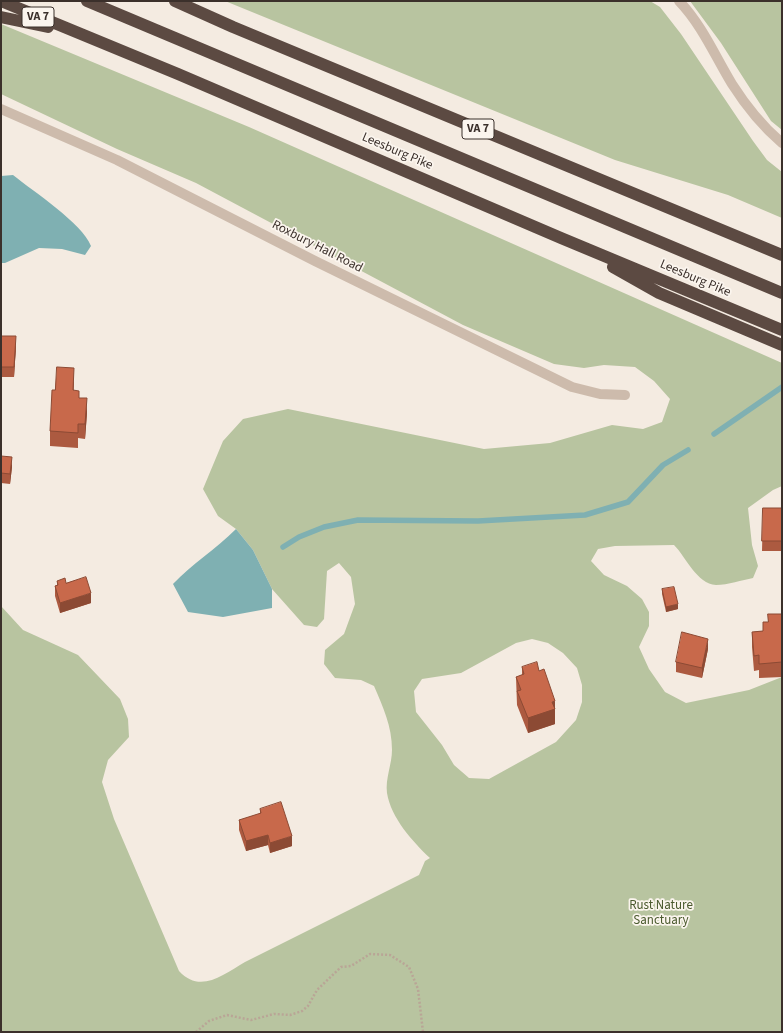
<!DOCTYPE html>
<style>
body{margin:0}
#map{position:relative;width:783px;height:1033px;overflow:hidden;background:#f4ebe1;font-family:"Source Sans 3",sans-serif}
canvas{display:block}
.frame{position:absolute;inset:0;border:2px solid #3b302b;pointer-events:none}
</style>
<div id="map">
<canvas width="783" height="1033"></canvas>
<div class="frame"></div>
</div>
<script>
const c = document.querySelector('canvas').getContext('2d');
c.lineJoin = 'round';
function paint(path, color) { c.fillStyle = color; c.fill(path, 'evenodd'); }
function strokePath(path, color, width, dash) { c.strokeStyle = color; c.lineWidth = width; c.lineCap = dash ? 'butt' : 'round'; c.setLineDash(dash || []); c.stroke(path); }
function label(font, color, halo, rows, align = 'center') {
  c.font = font + ' "Source Sans 3",sans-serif'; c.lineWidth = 3.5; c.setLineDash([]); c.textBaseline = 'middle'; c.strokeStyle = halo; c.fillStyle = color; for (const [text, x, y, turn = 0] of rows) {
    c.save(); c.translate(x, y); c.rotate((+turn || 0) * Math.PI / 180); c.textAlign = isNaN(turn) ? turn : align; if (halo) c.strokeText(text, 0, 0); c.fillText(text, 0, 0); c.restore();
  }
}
const green = new Path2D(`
 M225 1H650L660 7 681 34 753 141 767 160 782 172V218L728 195 615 160Z
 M690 1H782V130L771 121 721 43Z
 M1 24 249 127 782 363V486L773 490 748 508 752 545 758 566 753 578C742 580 728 585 716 585 697 584 686 557 674 545L615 546 598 549 591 561 604 575 627 586 642 599 649 612V626L639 647 649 669 665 692 686 703 749 690 782 677V1032H1V606L23 630 78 655 120 699 128 719 129 737 108 760 102 782 114 819 179 971C200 994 223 975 245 962L419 875 425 861 430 858C413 842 391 818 387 793 385 779 392 764 392 750 392 726 383 707 374 686L361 680 335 678 324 664 325 650 344 634 355 604 351 577 339 563 327 571 324 619 317 627 304 625 272 589 253 550 236 529 218 516 203 489 223 441 243 419 288 409 484 449 550 443 612 425 643 429 662 422 670 399 654 381 635 367 604 365 584 368 554 364 463 325 196 183 117 149 1 94ZM532 639 548 643 563 653 577 668 582 685V702L576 720 556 742 489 779 469 778 454 765 442 745 416 712 414 691 422 679 461 673 516 643Z`);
const water = new Path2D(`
 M13 175C34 192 82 223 91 246L85 255 62 249 39 248 5 263H1V176Z
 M236 529 253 550 272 589V608L223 617 188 612 173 584C192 564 216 549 236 529Z`);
const stream = new Path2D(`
 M714 434 782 387
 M283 547 299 537 324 527 358 520 478 521 585 515 628 502 663 465 688 450`);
const path = new Path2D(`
 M196 1032 209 1021 227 1015 251 1020 274 1014 290 1015 302 1011 308 1006 317 990 341 967 351 966 370 954 390 955 409 967 418 989 423 1032`);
const street = new Path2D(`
 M679 1C702 25 715 56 732 84 746 106 762 126 782 143
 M1 109 117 160 315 261 572 387 600 394 625 395`);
const highway = new Path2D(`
 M1 1 178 74 561 238 782 330
 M87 1 782 293
 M175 1 233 27 782 255
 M1 17 48 27
 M613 267 659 293 782 345`);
const wall = new Path2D(`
 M1 336 16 346 14 377H1Z
 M74 382 73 391 79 398 87 413 85 439 78 438V448L50 446V431L55 390Z
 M1 456 12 467 10 484 1 483Z
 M763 508H782V551H762Z
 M57 581 66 583 91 603 60 613 55 596V586L57 585Z
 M662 589 678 609 666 612 662 594Z
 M768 614H782V677L759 678V670L754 671 752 647V632L763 631V622H768Z
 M708 649 702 678 676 672V662Z
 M522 667 539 671 555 716V724L528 733 517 705 516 677 522 675Z
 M260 809 292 846 270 853 268 845 246 851 239 830V820L260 814Z`);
const shadedWall = new Path2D(`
 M16 336V346L14 377V367Z
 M74 368V382L73 405V390Z
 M87 398V413L85 439V424Z
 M12 457V467L10 484V474Z
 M91 593V603L60 613V603Z
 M678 604V609L666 612V607Z
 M708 639V649L702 678V668Z
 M555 701V724L528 733V718L552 702Z
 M268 835V845L246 851V841Z
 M292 836V846L270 853V843Z`);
const building = new Path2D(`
 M1 336H16L14 367H1Z
 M57 367 74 368 73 390 79 391V398H87L85 424H78V433L50 431 52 390H55Z
 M1 456 12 457 10 474 1 473Z
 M763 508H782V541H762Z
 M86 577 91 593 60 603 55 586 58 585 57 581 65 578 66 583Z
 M674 587 678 604 666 607 662 589Z
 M768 614H782V662L759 664V655L754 656 752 632 763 631V622H768Z
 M682 632 708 639 702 668 676 662Z
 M537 662 539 671 544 669 555 701 552 702 555 709 528 718 517 691 521 690 516 677 524 674 522 667Z
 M281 802 292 836 270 843 268 835 246 841 239 820 261 813 260 809Z`);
const shields = [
 [38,17,32],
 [478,129,32]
];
const shieldNames = [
 ["VA 7",38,17],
 ["VA 7",478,129]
];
const streetNames = [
 ["Leesburg Pike",397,152,23],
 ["Roxbury Hall Road",317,247,27],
 ["Leesburg Pike",695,279,23]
];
const parkNames = [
 ["Rust Nature",661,906],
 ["Sanctuary",661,921]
];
paint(green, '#b8c4a0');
paint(water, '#7fb0b2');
strokePath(stream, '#7fb0b2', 5.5);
strokePath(path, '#b9a596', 2.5, [2, 2]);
strokePath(street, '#cdbbac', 10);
strokePath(highway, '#5c4a42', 12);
paint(wall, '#ac5a40');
paint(shadedWall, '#8c4a34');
paint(building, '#c8694b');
strokePath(building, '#8c4a34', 1);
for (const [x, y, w] of shields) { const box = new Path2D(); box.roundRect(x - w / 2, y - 10, w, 20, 3); c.fillStyle = '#fbf5ee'; c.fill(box); strokePath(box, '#3b302b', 1); }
label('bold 12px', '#3b302b', null, shieldNames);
label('13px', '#3b302b', '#fbf5ee', streetNames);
label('13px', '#4a5a2e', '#fbf5ee', parkNames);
</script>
